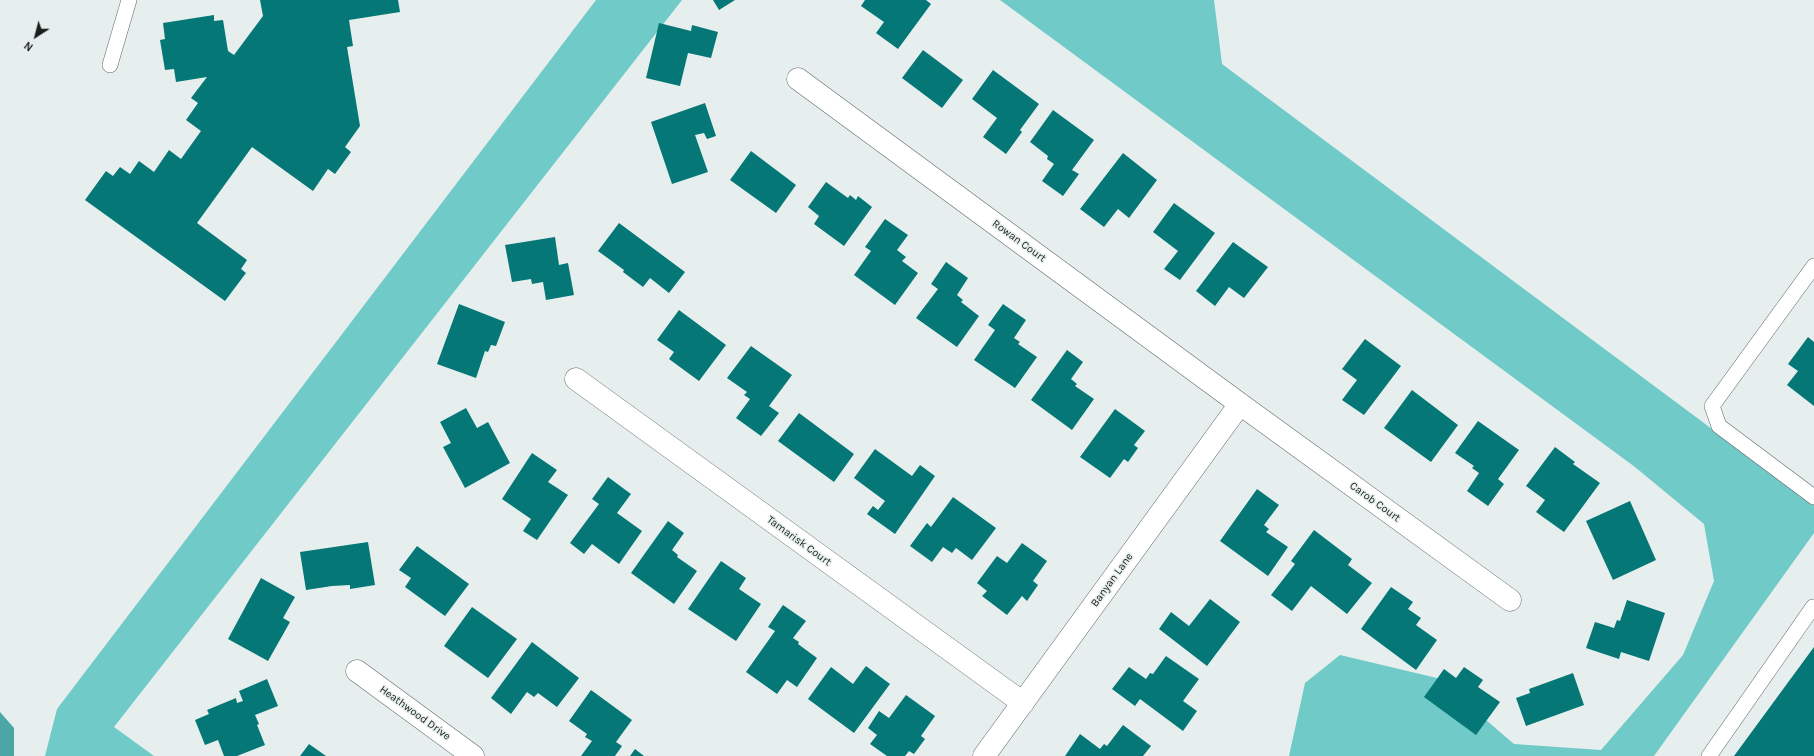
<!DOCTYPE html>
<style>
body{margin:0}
#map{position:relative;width:1814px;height:756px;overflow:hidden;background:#e6efee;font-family:Karla,sans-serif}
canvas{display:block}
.north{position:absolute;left:16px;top:16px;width:40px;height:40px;-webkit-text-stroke:3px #e6efee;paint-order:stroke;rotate:216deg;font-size:11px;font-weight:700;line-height:16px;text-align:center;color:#191c1b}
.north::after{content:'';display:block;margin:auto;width:14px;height:18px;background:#191c1b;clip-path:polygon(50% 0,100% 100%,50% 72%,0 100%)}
</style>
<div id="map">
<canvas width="1814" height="756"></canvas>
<div class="north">N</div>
</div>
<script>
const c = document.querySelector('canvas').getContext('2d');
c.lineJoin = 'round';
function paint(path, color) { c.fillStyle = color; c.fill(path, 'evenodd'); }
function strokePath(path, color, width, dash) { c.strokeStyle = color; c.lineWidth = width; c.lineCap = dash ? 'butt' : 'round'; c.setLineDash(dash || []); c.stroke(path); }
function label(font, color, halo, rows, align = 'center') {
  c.font = font + ' Karla,sans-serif'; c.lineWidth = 3; c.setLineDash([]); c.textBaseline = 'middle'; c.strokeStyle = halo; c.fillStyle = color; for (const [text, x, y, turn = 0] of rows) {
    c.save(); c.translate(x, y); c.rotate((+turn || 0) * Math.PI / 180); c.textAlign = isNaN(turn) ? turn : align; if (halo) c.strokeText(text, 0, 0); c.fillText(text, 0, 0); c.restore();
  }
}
const forest = new Path2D(`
 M596 0H682L114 727 154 756H45L57 709Z
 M1000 0H1214L1222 64 1814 505V533L1654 756H1289L1305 683 1340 655 1437 678 1514 744 1601 750 1683 655 1714 581 1704 524 1635 467Z`);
const water = new Path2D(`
 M0 712 14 728V756H0Z`);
const building = new Path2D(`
 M260 0H398L400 12 349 20 353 46 347 47 360 126 345 147 351 152 335 174 328 169 313 191 252 147 197 223 247 260 241 269 246 273 225 301 85 200 106 171 113 176 120 167 130 174 139 161 154 172 169 150 181 159 201 131 186 120 198 103 191 98 207 77 176 82 174 69 165 70 160 40 165 39 163 23 214 15V21L223 20 228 51 234 55 263 16Z
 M713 0H735L719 10Z
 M865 0H926L931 4 898 49 876 33 884 22 861 6Z
 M659 23 691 31 692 25 718 32 711 58 688 53 680 86 646 78Z
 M923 50 963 80 942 108 902 78Z
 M993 70 1039 104 1020 130 1022 132 1006 154 983 137 997 118 972 99Z
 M705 103 716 136 707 139 704 133 695 135 708 172 672 184 651 122Z
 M1053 110 1094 140 1072 170 1079 174 1063 196 1042 181 1054 164 1047 159 1048 156 1030 142Z
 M751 151 796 185 776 213 730 180Z
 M1123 153 1157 180 1129 218 1118 209 1104 227 1080 209Z
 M826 182 848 198 850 195 856 200 858 196 872 207 844 246 814 224 819 216 808 207Z
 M1174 203 1215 233 1180 280 1164 269 1178 251 1153 232Z
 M885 219 908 235 897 250 906 257 902 261 918 273 895 305 854 275 871 251 865 247Z
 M619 223 685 272 669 293 650 278 643 287 623 272 624 270 598 251Z
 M555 237 559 265 568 263 574 295 546 300 543 282 532 284 531 279 512 282 505 245Z
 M1233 242 1268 267 1244 298 1229 287 1215 306 1196 291Z
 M946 262 968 278 957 295 963 300 961 302 979 316 957 347 916 318 938 289 931 284Z
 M459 304 505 322 496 346 491 345 488 352 485 351 476 378 437 364Z
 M1003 304 1026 320 1014 338 1020 342 1018 344 1037 357 1015 388 974 360 995 330 988 325Z
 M679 310 726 345 699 381 669 359 674 352 657 340Z
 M1808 337 1814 342V406L1787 385 1798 371 1788 364Z
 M1365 339 1401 366 1364 415 1342 400 1357 380 1342 369Z
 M751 346 792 375 769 406 779 413 761 436 736 418 750 399 744 395 747 392 727 378Z
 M1067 350 1083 362 1071 379 1077 384 1075 386 1094 399 1072 430 1031 400Z
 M1412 390 1458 425 1431 462 1384 428Z
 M466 408 477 428 488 422 510 463 465 488 443 447 451 443 440 422Z
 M1115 409 1145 431 1134 445 1138 448 1128 462 1124 459 1110 478 1080 457Z
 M799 413 854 454 834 482 778 441Z
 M1478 421 1519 450 1498 479 1504 484 1488 506 1467 491 1479 473 1472 468 1474 466 1455 453Z
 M1555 447 1575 462 1573 464 1600 483 1564 532 1536 512 1545 500 1526 486Z
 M875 449 912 476 920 465 935 476 895 534 867 514 873 506 878 510 885 501 854 478Z
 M532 453 557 470 548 482 568 495 537 540 523 531 531 519 502 499Z
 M608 477 631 494 617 513 642 531 619 564 592 544 584 554 570 543 599 504 592 499Z
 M1257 489 1279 505 1264 525 1269 529 1266 532 1288 547 1268 576 1220 541Z
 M953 497 996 528 972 560 956 548 952 553 943 547 932 562 910 546 927 523 931 527Z
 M1630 501 1656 560 1613 580 1586 521Z
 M668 521 684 533 672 550 678 555 677 557 697 571 674 604 631 573Z
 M1314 530 1352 559 1348 565 1372 583 1347 614 1311 586 1292 611 1271 595 1295 564 1291 561Z
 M368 542 375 585 350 589V585L332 586 306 590 300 552Z
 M1022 543 1047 561 1033 581 1038 585 1027 601 1022 596 1007 615 982 596 987 591 977 583 997 556 1007 563Z
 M417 546 469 584 445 616 405 587 411 578 399 570Z
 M721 561 746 578 739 589 761 604 736 641 688 609Z
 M261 578 295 597 283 618 290 622 268 661 228 639Z
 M1391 587 1413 602 1408 609 1421 618 1416 625 1437 640 1416 670 1361 629Z
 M1210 599 1240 622 1207 666 1159 629 1171 612 1189 626Z
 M1627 600 1665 613 1649 661 1621 652 1619 659 1586 648 1595 622 1614 628 1617 620 1620 621Z
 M783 605 806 621 793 638 799 642 798 644 817 658 797 687 787 680 777 694 746 672 775 631 768 627Z
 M472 607 517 639 488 678 444 646Z
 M532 642 579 678 557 707 538 693 534 697 527 692 511 714 491 698Z
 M1814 647V756H1734Z
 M1166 656 1199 679 1183 701 1197 711 1183 731 1140 699 1135 706 1112 689 1129 667 1146 679 1150 673 1153 674Z
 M866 666 890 684 854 733 808 699 831 667 853 684Z
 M1464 667 1483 680 1478 687 1500 702 1476 735 1424 697 1444 669 1456 678Z
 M1573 673 1584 705 1526 726 1516 698 1530 693 1529 689Z
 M267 679 278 706 255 715 259 724 257 725 265 745 237 756H224L218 740 205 745 195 720 209 714 207 710 236 698 237 703 243 701 239 691Z
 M591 690 632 720 616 742 622 746 615 756H581L592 741 585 737 587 734 569 721Z
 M906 695 935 716 921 736 925 739 914 754 909 751 905 756H887L870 744 877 735 868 728 879 711 889 718Z
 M1123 725 1151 746 1143 756H1065L1080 734 1100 749 1104 744 1107 746Z
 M309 744 326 756H300Z
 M635 749 644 756H630Z`);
const lane = new Path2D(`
 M110 65 129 0
 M1814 266 1712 406 1719 426 1814 497
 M1709 756 1813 607`);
const street = new Path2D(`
 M798 79 1240 404 1510 600
 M576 379 1023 703
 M357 671 473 756
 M984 756 1240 404`);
const streetNames = [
 ["Rowan Court",1019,241,36],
 ["Carob Court",1375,502,36],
 ["Tamarisk Court",799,541,36],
 ["Banyan Lane",1112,580,-54],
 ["Heathwood Drive",415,713,36]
];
paint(forest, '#70cac8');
paint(water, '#4ba7a5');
paint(building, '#047776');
strokePath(lane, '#606767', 16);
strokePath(street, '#606767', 23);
strokePath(lane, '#fff', 15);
strokePath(street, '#fff', 22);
label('11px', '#191c1b', '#e6efee', streetNames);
</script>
